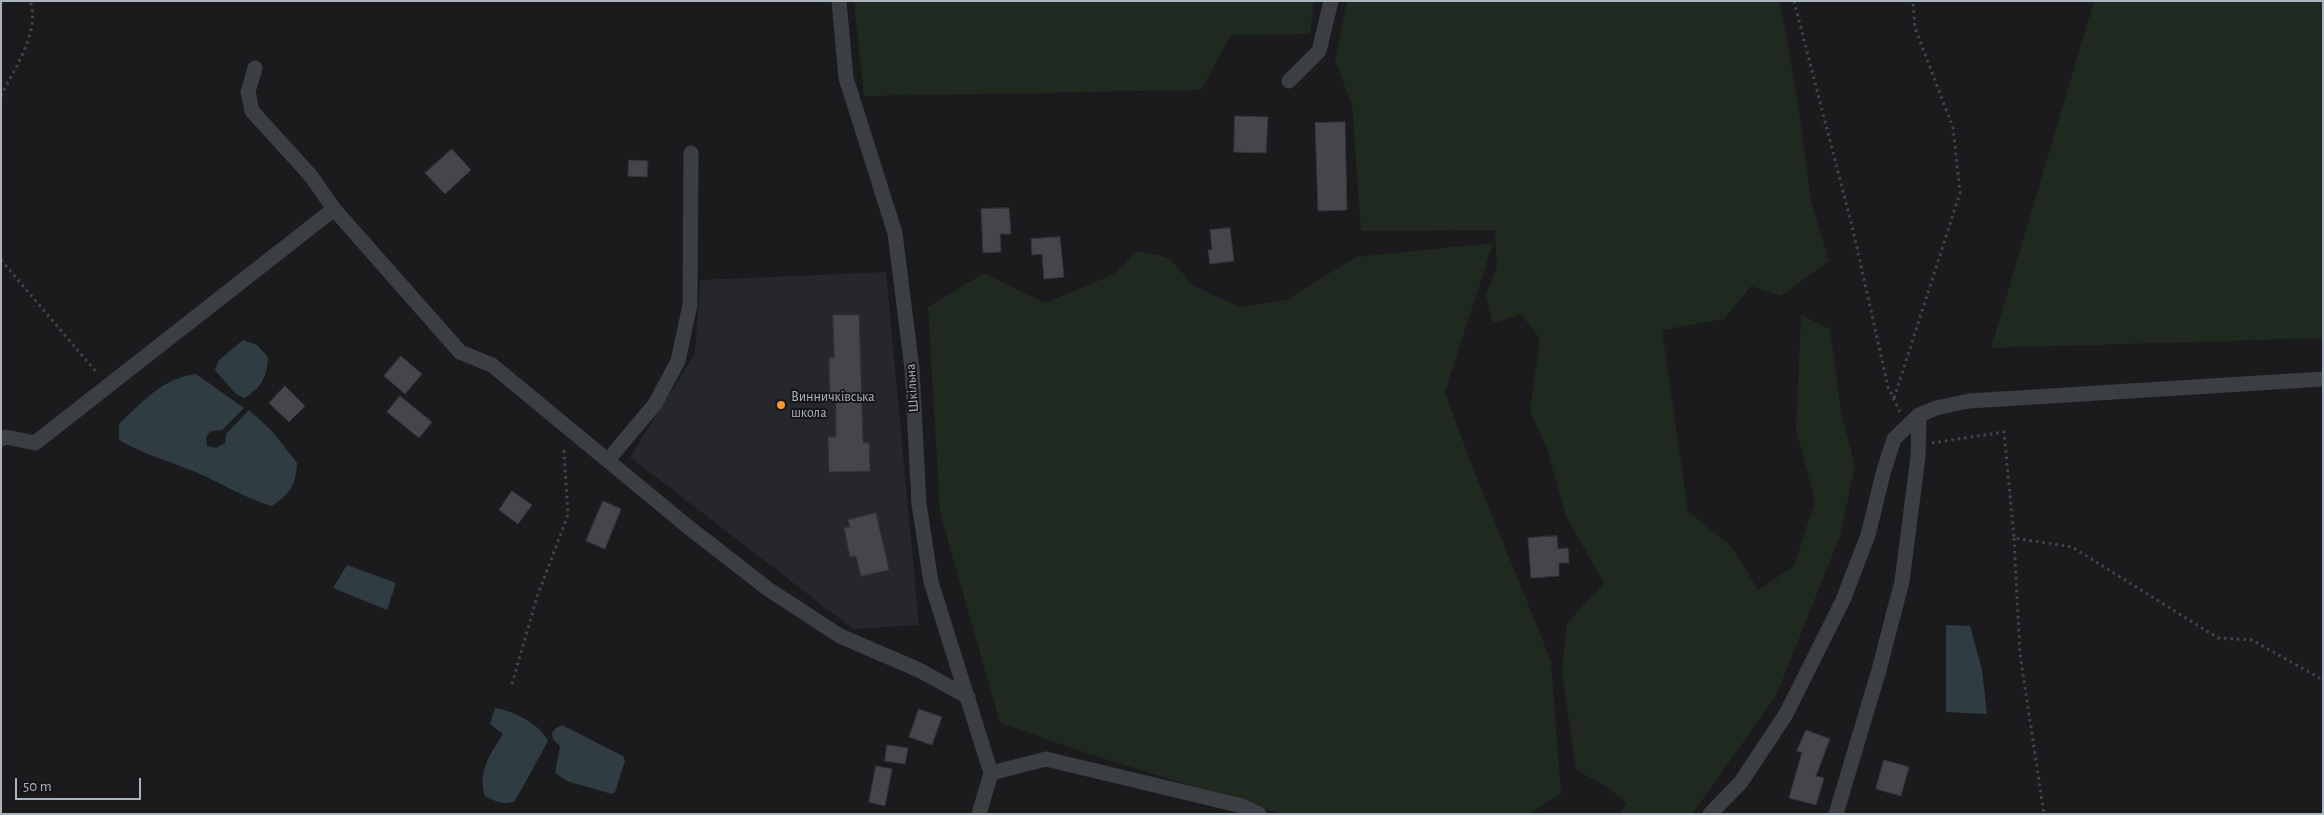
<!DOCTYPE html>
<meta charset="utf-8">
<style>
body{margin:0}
#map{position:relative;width:2324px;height:815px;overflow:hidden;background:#1b1b1d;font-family:"Alegreya Sans",sans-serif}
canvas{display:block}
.frame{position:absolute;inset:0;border:2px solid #acb4be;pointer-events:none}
.scale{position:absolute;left:15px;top:778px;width:126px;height:22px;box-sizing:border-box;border:2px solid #acb4be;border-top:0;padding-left:6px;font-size:15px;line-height:18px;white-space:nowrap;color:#acb4be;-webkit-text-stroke:4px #161618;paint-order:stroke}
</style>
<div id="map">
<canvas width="2324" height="815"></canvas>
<div class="frame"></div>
<div class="scale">50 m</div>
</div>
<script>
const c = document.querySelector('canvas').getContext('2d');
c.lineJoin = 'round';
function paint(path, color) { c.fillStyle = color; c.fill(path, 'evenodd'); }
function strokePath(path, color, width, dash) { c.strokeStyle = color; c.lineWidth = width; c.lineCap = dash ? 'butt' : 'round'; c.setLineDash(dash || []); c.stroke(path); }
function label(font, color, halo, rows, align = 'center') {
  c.font = font + ' "Alegreya Sans",sans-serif'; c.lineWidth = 4; c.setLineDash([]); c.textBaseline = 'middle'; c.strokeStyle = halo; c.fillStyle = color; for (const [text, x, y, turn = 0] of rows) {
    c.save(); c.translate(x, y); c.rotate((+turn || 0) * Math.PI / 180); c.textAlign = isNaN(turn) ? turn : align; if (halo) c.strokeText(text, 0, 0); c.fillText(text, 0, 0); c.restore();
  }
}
const built = new Path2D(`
 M886 272 919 625 853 629 630 457 695 353 700 280Z`);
const green = new Path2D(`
 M854 1H1314L1310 34 1231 35 1201 90 864 96Z
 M1347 1H1780L1797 97 1811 201 1829 261 1781 296 1751 286 1724 319 1662 330 1688 511 1732 547 1758 590 1794 566 1815 501 1796 429 1801 315 1830 329 1841 412 1855 465 1840 536 1776 696 1692 814H1620L1626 803 1608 787 1576 770 1562 672 1567 623 1604 583 1566 516 1547 449 1530 411 1540 339 1521 314 1493 323 1486 295 1497 266 1495 230 1361 231 1352 105 1335 60Z
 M2094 1H2323V338L1991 348Z
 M1493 243 1445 392 1469 458 1551 661 1561 794 1528 814H1282L1089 754 1000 723 940 513 928 307 984 273 1045 303 1112 275 1138 251 1169 258 1194 286 1240 307 1286 300 1356 257Z`);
const water = new Path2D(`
 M243 340 257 345 268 357C268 375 261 389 244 398L236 394 215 370 219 360Z
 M196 374 244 408 222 430 211 431 206 437 207 446 216 448 225 443 226 434 249 410 272 431 297 463C296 485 290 494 272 506 248 499 227 487 205 476 176 463 146 456 119 440V424C141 403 164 377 196 374Z
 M347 565 396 583 387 610 333 588Z
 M1946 625 1970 626 1982 670 1987 714 1946 712Z
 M495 708C514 711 540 724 548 741L515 801C503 806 495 801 485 796 477 771 491 753 503 734L490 724Z
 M562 725 623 756 625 761 615 792 612 794 567 781 555 773 560 746 553 739 552 733 556 728Z`);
const building = new Path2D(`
 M1235 116 1268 117 1266 153 1234 152Z
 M1345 122 1347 210 1318 211 1315 123Z
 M452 149 471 170 445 194 425 173Z
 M629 160 648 161 647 177 628 176Z
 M1009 208 1011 234H1000L1001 252 983 253 981 209Z
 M1230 228 1234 261 1210 264 1208 250H1212L1210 230Z
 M1060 237 1064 277 1044 279 1042 254 1032 255 1031 239Z
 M833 315H859L863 443H869L870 471 829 472 828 437H836V401H830L829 358H834Z
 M401 356 422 374 405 394 384 376Z
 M285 386 305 406 289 422 269 403Z
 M400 396 432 422 419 438 387 412Z
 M512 491 532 505 518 524 499 510Z
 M603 501 621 509 605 549 586 541Z
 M876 513 889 570 861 576 856 556 850 557 844 528 850 527 848 520Z
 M1557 536 1558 549 1568 548 1569 563H1559V576L1531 578 1528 538Z
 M919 709 942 717 932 745 909 737Z
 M1806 730 1830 739 1816 776 1824 778 1816 805 1789 798 1802 752 1797 751Z
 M887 745 908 748 905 764 885 761Z
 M1884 760 1909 767 1901 796 1876 789Z
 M876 766 892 769 885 806 869 802Z`);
const path = new Path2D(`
 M1794 1 1853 230 1888 387 1900 412
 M1 96C14 69 41 31 30 1
 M1 260 98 374
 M1894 398 1960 193 1953 128 1915 28 1913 1
 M1932 443 2004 432 2014 538 2072 547 2218 638 2252 640 2323 680
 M2014 538 2020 654 2044 814
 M512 684 537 597 568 515 564 452 567 447`);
const minor = new Path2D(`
 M839 1 846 78 895 233 912 369 919 504 931 582 991 773
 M255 68 248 92 252 111 311 176 334 209 460 352 492 365 687 526 768 589 840 636 919 670 968 697
 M1289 81 1319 51 1331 1
 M1 439 6 437 35 443 334 209
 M608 460 655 404 678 361 690 305 691 153
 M979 814 991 773 1046 759 1242 806 1259 814
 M1710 814 1741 782 1786 714 1843 600 1868 535 1884 470 1894 439 1919 415 1936 408 1969 401 2323 379
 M1836 814 1879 670 1902 581 1918 457 1919 415`);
const markers = [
 [781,405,5,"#ff9831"]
];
const streetNames = [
 ["Шкільна",912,388,-94]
];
const poiNames = [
 ["Винничківська",791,397],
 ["школа",791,413]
];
paint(built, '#26272b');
paint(green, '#202920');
paint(water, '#2f3d43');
paint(building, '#45464a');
strokePath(building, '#34353a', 1);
strokePath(path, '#41454a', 3, [2.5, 4]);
strokePath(minor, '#3b3e43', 15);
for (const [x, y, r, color] of markers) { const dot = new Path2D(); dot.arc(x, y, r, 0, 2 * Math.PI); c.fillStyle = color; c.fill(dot); strokePath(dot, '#161618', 2); }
label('14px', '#acb4be', '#161618', streetNames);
label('14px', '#acb4be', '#161618', poiNames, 'left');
</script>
